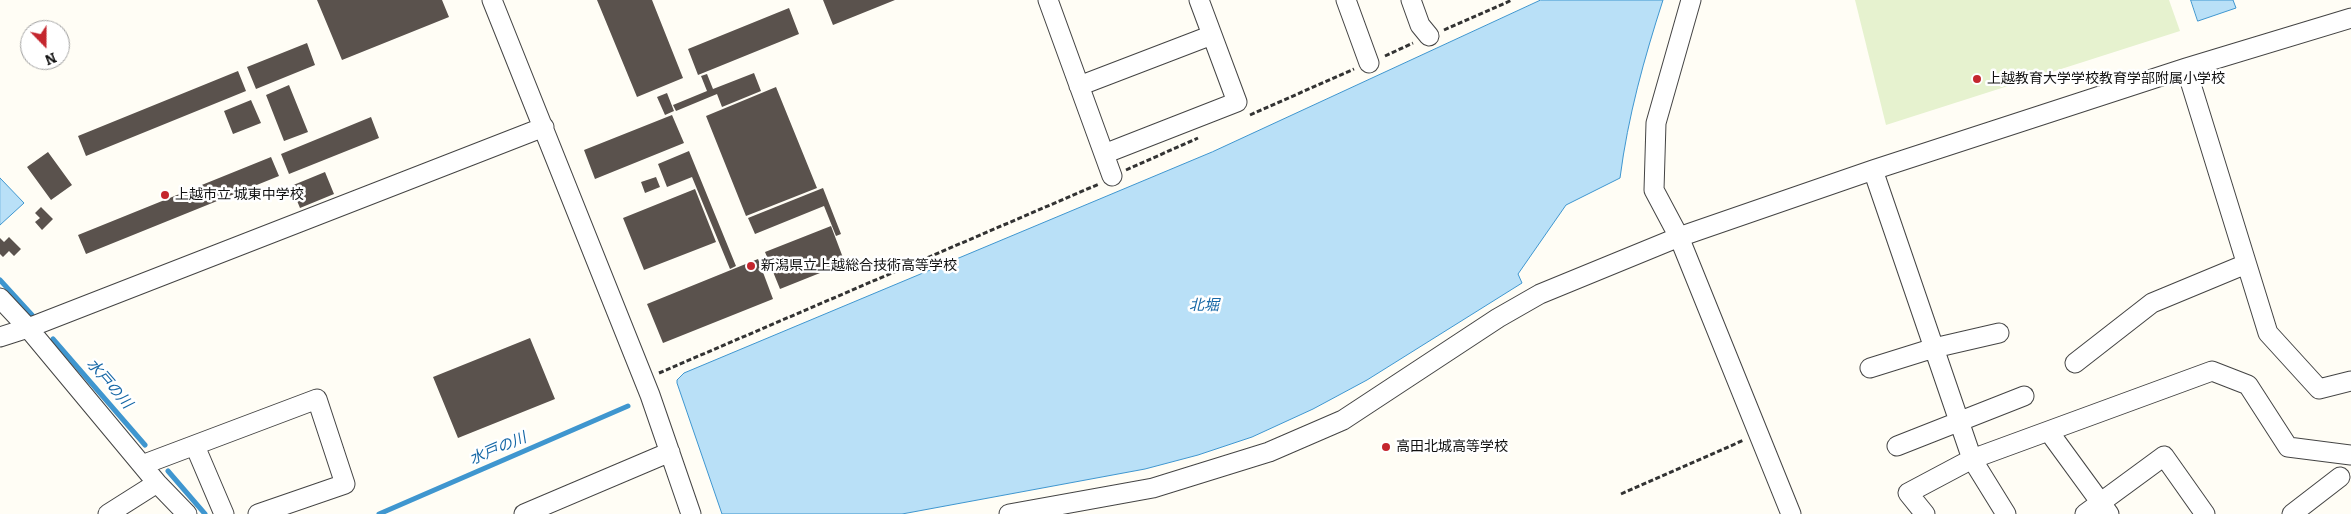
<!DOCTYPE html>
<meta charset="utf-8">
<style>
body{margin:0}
#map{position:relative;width:2351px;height:514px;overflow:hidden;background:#fffdf5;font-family:Bitter,serif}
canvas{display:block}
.north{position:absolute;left:20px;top:20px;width:50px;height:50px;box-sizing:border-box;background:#fff;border:1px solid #a0a0a0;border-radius:50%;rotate:158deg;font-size:14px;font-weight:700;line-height:20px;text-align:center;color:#111}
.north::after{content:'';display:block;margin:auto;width:18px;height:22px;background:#c4262e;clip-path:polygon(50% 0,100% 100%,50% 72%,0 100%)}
</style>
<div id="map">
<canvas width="2351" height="514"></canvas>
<div class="north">N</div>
</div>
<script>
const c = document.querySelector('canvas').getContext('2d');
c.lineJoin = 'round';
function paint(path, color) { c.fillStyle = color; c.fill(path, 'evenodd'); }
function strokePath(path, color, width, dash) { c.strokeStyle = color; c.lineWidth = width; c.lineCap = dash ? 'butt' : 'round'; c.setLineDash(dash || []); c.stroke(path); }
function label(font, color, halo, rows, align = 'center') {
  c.font = font + ' Bitter,"Noto Sans JP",serif'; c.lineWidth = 5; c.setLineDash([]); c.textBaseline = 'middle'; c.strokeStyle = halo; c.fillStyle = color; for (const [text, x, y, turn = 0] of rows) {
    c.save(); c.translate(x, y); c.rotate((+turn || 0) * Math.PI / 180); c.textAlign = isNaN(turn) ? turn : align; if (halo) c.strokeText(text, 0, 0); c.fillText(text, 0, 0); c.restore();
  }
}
const pitch = new Path2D(`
 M1855 0H2169L2180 31 1886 125Z`);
const water = new Path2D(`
 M1541 0H1663C1644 59 1628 116 1620 178L1566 205 1518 274 1522 283 1367 380 1313 409 1252 437 1198 455 1145 469 902 514H722L677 383V380L684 373 1212 152Z
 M2191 0H2233L2236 8 2198 21Z
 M0 178 24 203 0 225Z`);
const stream = new Path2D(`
 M0 280 32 315
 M53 339 145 445
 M168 471 205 514
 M379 514 628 406`);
const building = new Path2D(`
 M317 0H442L449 17 342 60Z
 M597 0H652L683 78 637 97Z
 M823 0H895L833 25Z
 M789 8 799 34 698 75 688 49Z
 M307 43 315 65 256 89 247 67Z
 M238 71 246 91 86 156 78 136Z
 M754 73 761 91 722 107 717 94 676 111 673 105 707 91 701 76 707 74 713 89Z
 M289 85 308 132 284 141 266 95Z
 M776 87 817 188 746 216 706 116Z
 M667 93 674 111 665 115 657 97Z
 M251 100 261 123 233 134 224 111Z
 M672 115 684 143 595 179 584 150Z
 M371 117 379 138 289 174 281 154Z
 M689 151 736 266 730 269 692 177 667 187 658 164Z
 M48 152 72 185 51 200 27 167Z
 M271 157 279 176 86 254 78 235Z
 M325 172 334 194 300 208 291 186Z
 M656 177 660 187 645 193 641 182Z
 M823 188 841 234 836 236 824 206 755 234 748 218Z
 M695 189 716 242 644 270 623 218Z
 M41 207 53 219 42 230 35 222 40 218 35 213Z
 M831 226 845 263 780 289 765 252Z
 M9 237 21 249 14 256 9 251 3 257 0 254V238L4 242Z
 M758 259 773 299 663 343 647 304Z
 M530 338 555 399 458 438 433 377Z`);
const path = new Path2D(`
 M1444 30 1512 0
 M1385 56 1413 43
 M1250 115 1354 69
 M1126 170 1198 138
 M659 373 1099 184
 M1621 494 1744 440`);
const minor = new Path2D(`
 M492 0 650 395 691 514
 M1048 0 1112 176
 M1346 0 1369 63
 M1411 0 1420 25 1429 36
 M1691 0 1656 123 1654 190 1679 237 1791 514
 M2186 68 2268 333 2319 389 2351 381
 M1079 86 1212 35
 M1104 154 1237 102 1199 0
 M1873 170 1972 459 2006 514
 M0 298 28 328 157 483 187 514
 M0 337 28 328 544 127
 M2075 363 2152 303 2246 264
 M1870 368 1934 348 1999 333
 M2052 436 2109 514
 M195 446 224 514
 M1897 446 2024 396
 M142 465 317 399 345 484 258 514
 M108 514 157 483
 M524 514 670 452
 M1009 514 1153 488 1269 452 1343 420 1498 318 1540 294 1679 237 1873 170 2186 68 2351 18
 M1925 514 1908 493 1972 459 2212 371 2248 385 2288 447 2351 455
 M2085 514 2164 456 2205 514
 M2292 514 2340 477`);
const markers = [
 [1977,79,5,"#c4262e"],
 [165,195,5,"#c4262e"],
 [751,266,5,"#c4262e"],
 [1386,447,5,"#c4262e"]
];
const poiNames = [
 ["上越教育大学学校教育学部附属小学校",1987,79],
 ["上越市立 城東中学校",175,195],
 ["新潟県立上越総合技術高等学校",761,266],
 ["高田北城高等学校",1396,447]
];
const waterNames = [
 ["北堀",1204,306],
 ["水戸の川",109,384,49],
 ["水戸の川",498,449,-23]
];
paint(pitch, '#e6f2cf');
paint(water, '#b9e0f7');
strokePath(water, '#3f96cf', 1);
strokePath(stream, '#3f96cf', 5);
paint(building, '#5a524d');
strokePath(minor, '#444', 21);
strokePath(path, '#333', 3, [5, 2.5]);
strokePath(minor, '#fff', 19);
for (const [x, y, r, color] of markers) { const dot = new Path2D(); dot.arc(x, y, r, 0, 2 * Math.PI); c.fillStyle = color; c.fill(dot); strokePath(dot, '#fff', 2); }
label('14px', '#111', '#fff', poiNames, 'left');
label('italic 15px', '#1768a6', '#fff', waterNames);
</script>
